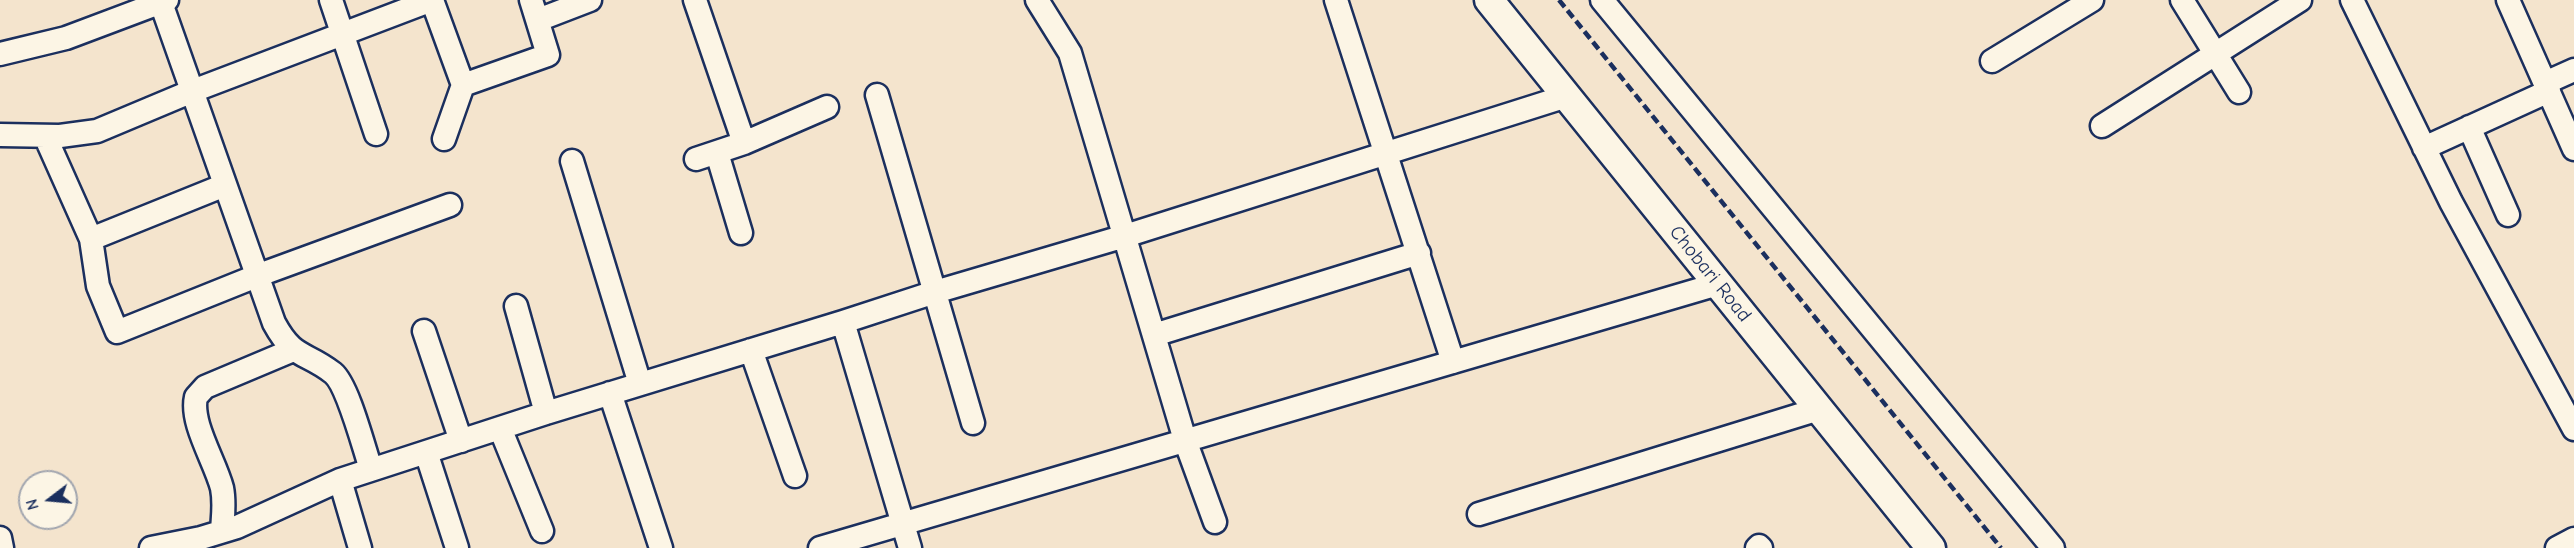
<!DOCTYPE html>
<style>
body{margin:0}
#map{position:relative;width:2574px;height:548px;overflow:hidden;background:#f4e4cd;font-family:"Comic Neue",sans-serif}
canvas{display:block}
.north{position:absolute;left:18px;top:470px;width:60px;height:60px;box-sizing:border-box;background:#fcf5e5;border:2px solid #a2a6af;border-radius:50%;rotate:254deg;font-size:16px;font-weight:700;line-height:24px;text-align:center;color:#1b2f5e}
.north::after{content:'';display:block;margin:auto;width:21px;height:27px;background:#1b2f5e;clip-path:polygon(50% 0,100% 100%,50% 72%,0 100%)}
</style>
<div id="map">
<canvas width="2574" height="548"></canvas>
<div class="north">N</div>
</div>
<script>
const c = document.querySelector('canvas').getContext('2d');
c.lineJoin = 'round';
function strokePath(path, color, width, dash) { c.strokeStyle = color; c.lineWidth = width; c.lineCap = dash ? 'butt' : 'round'; c.setLineDash(dash || []); c.stroke(path); }
function label(font, color, halo, rows, align = 'center') {
  c.font = font + ' "Comic Neue",sans-serif'; c.lineWidth = 4.5; c.setLineDash([]); c.textBaseline = 'middle'; c.strokeStyle = halo; c.fillStyle = color; for (const [text, x, y, turn = 0] of rows) {
    c.save(); c.translate(x, y); c.rotate((+turn || 0) * Math.PI / 180); c.textAlign = isNaN(turn) ? turn : align; if (halo) c.strokeText(text, 0, 0); c.fillText(text, 0, 0); c.restore();
  }
}
const minor = new Path2D(`
 M160 0 274 323C294 360 305 351 333 373 348 385 364 449 371 469
 M331 0 376 134
 M432 0 463 85
 M695 0 744 143
 M1037 0 1070 53 1185 440 1215 522
 M1336 0 1453 362
 M1602 0 2053 548
 M2182 0 2239 92
 M2352 0 2451 202 2574 429
 M2508 0 2574 149
 M538 20 590 0
 M0 54 66 38 167 0
 M1992 61 2092 0
 M2545 83 2574 70
 M877 95 973 423
 M2102 126 2300 0
 M2469 127 2508 215
 M0 135 60 136 97 131 190 92 432 0
 M45 136 91 239 98 286 117 332 259 275 450 205
 M444 139 463 85 548 55 531 0
 M2424 148 2549 91
 M717 153 741 233
 M696 159 744 143 827 107
 M572 161 640 384
 M91 239 225 185
 M516 306 546 413
 M843 322 910 548
 M424 331 461 441
 M1154 335 1419 253
 M751 350 795 476
 M610 393 661 548
 M500 428 542 531
 M426 452 457 548
 M340 480 360 548
 M1479 514 1819 409
 M222 530C223 515 225 503 222 488 215 461 190 423 196 397L205 387 293 350
 M0 538 2 548
 M151 548 201 538 237 527 340 480 546 413 843 322 935 292 1125 236 1567 96
 M820 548 1718 284
 M1757 548 1759 546 1761 548
 M2557 548 2574 539`);
const tertiary = new Path2D(`
 M1489 0 1931 548`);
const rail = new Path2D(`
 M1559 0 2001 548`);
const streetNames = [
 ["Chobari Road",1710,274,51]
];
strokePath(minor, '#1b2f5e', 27);
strokePath(tertiary, '#1b2f5e', 33);
strokePath(minor, '#fcf5e5', 22);
strokePath(tertiary, '#fcf5e5', 28);
strokePath(rail, '#1b2f5e', 4.5, [9, 4.5]);
label('20px', '#1b2f5e', '#fcf5e5', streetNames);
</script>
